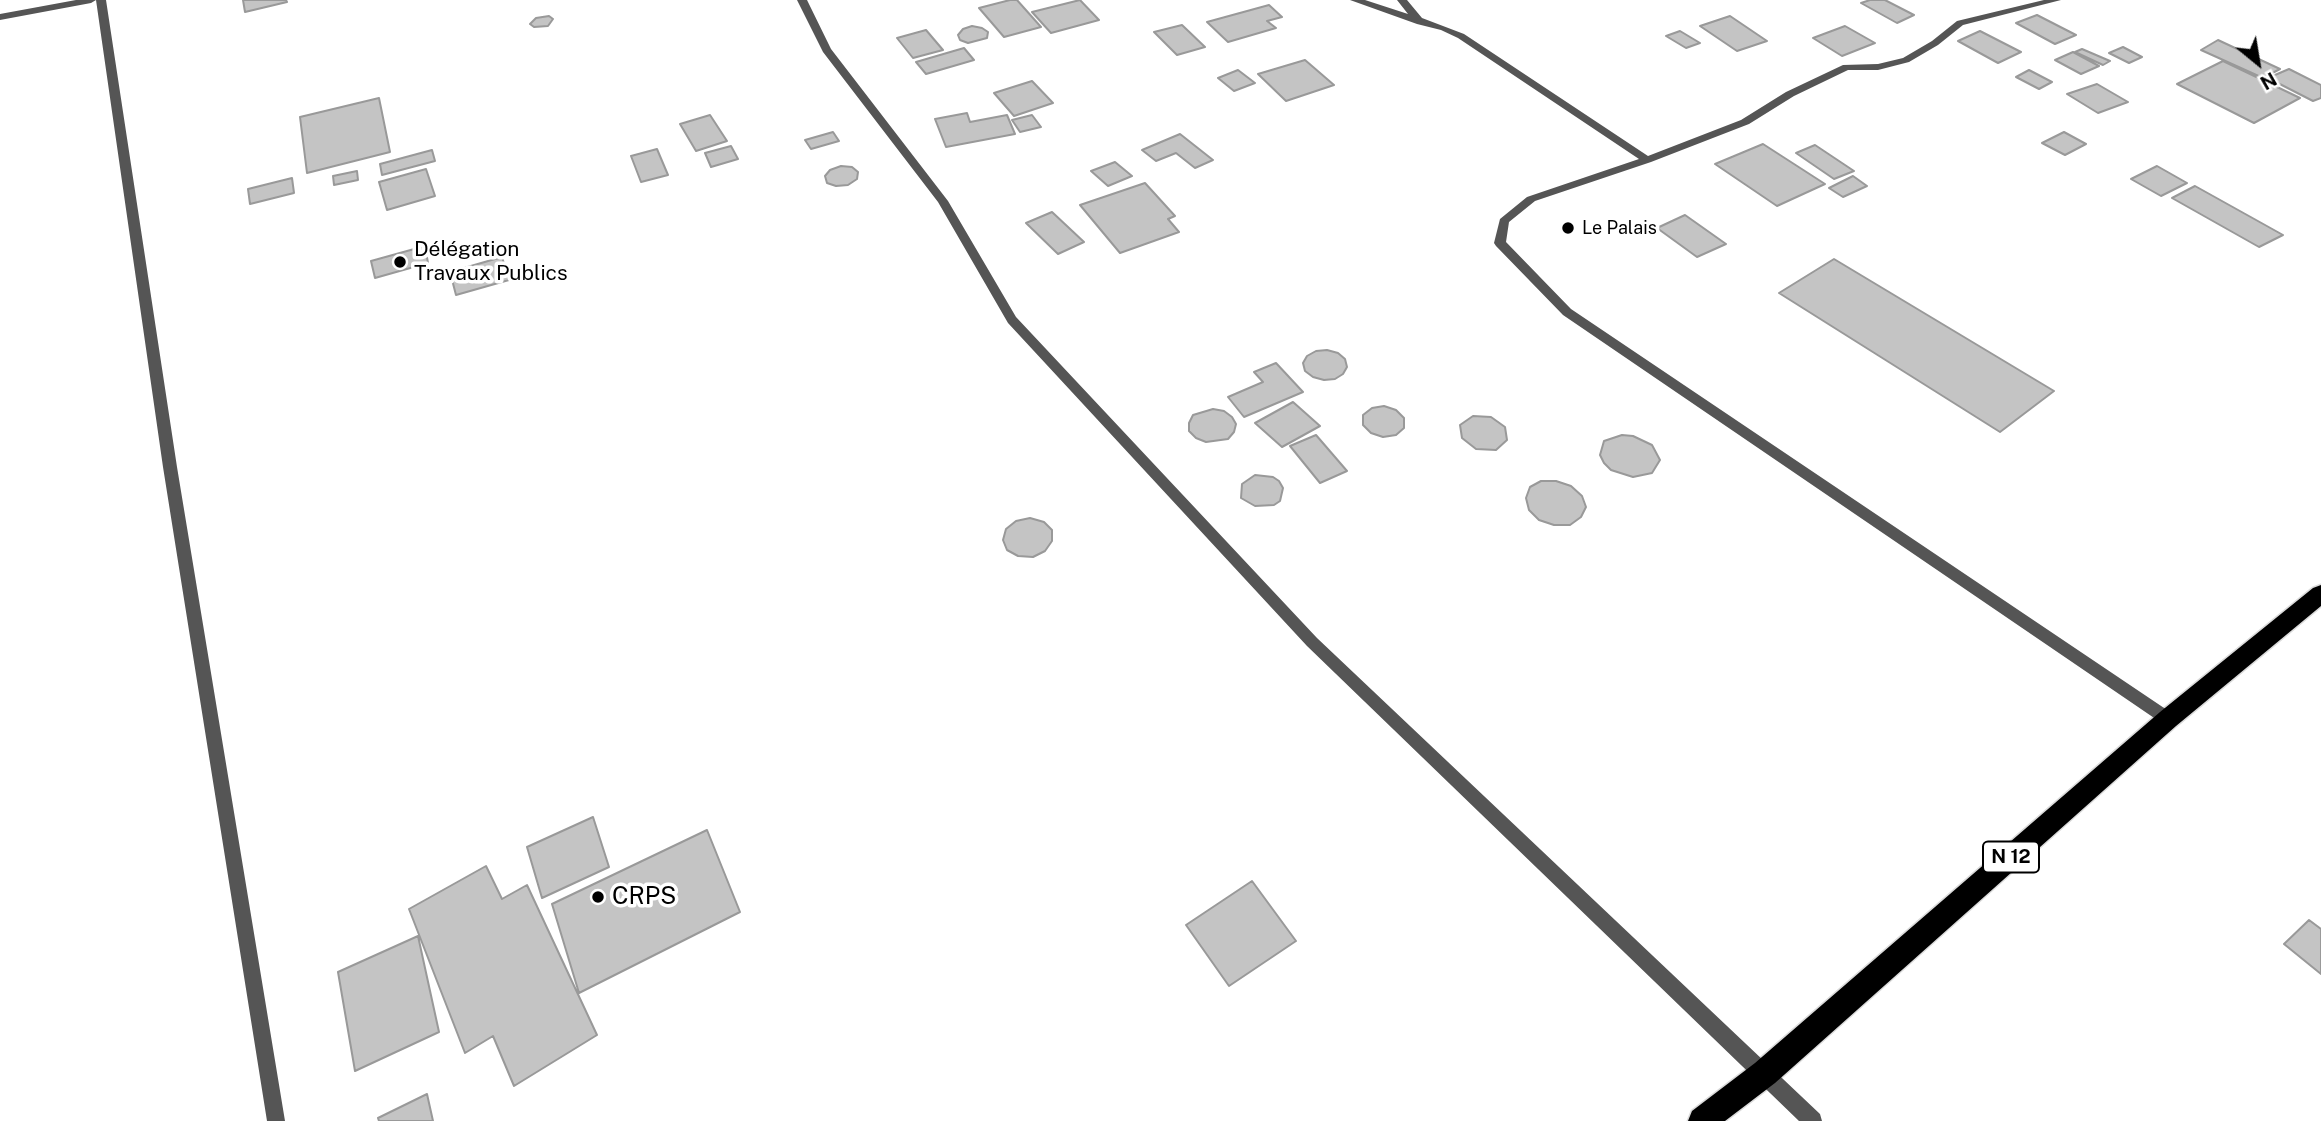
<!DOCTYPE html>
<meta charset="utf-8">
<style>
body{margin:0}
#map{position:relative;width:2321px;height:1121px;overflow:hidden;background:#fff;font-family:"Public Sans",sans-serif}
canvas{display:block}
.north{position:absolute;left:2223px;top:28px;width:70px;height:70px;-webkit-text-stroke:5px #fff;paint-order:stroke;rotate:150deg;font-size:19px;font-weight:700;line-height:28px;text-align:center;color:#000}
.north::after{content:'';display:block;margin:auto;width:24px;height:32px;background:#000;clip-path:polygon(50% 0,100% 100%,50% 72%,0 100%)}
</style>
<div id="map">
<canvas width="2321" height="1121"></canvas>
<div class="north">N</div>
</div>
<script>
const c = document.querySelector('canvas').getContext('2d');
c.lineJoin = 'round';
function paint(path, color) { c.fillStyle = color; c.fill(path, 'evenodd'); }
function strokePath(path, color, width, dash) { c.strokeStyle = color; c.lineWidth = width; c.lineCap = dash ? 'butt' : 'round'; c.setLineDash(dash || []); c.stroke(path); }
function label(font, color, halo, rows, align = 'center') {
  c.font = font + ' "Public Sans",sans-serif'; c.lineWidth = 7; c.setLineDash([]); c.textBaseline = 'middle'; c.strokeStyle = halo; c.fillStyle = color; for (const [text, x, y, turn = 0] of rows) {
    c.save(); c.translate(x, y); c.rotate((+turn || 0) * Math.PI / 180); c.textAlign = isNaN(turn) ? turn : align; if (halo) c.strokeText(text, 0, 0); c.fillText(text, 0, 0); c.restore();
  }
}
const building = new Path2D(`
 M243 0H286L287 2 245 12Z
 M1010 0H1017L1041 27 1004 37 979 8Z
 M1080 0 1099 20 1051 33 1032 12Z
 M1870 0H1885L1914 15 1897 23 1861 3Z
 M1269 5 1282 17 1267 21 1276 28 1228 42 1207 22Z
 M2037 15 2076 35 2055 44 2016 23Z
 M549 16 553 19 548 26 534 27 530 24 536 18Z
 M1730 16 1767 41 1737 51 1700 26Z
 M1182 25 1205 47 1177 55 1154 32Z
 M972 26 982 28 988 32 987 38 968 43 960 40 958 35 963 29Z
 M1845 26 1875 43 1842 56 1813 38Z
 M926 30 943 50 913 58 897 38Z
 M1680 31 1700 43 1686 48 1666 36Z
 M1980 31 2021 52 1998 63 1958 41Z
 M2218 40 2280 69 2263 78 2201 50Z
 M2123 47 2142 57 2129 63 2109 53Z
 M964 48 974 60 926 74 916 62Z
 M2082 49 2110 61 2103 65 2075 52Z
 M2073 52 2099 66 2081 74 2055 60Z
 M1305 60 1334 85 1286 101 1258 74Z
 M2223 61 2300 98 2254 123 2177 84Z
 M2289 69 2321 85V98L2313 101 2268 78Z
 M1238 70 1255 83 1234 91 1218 78Z
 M2029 70 2052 82 2039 89 2016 77Z
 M1032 81 1053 103 1014 116 994 93Z
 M2097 84 2128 102 2098 113 2067 94Z
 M379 98 390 152 307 173 300 117Z
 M967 113 970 122 1007 115 1015 134 946 147 935 119Z
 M710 115 727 141 696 151 680 124Z
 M1032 115 1041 127 1020 132 1012 120Z
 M833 132 839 141 811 149 805 140Z
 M2064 132 2086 144 2065 155 2042 143Z
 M1180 134 1213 160 1195 168 1176 153 1156 161 1142 150Z
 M1763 144 1825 184 1777 206 1715 164Z
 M1815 145 1854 171 1834 179 1796 153Z
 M731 146 738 159 711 167 705 153Z
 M657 149 668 175 641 182 631 156Z
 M432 150 435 161 382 175 380 164Z
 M1115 162 1132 176 1108 186 1091 171Z
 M841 166 852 167 858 172 857 179 848 185 836 186 827 183 825 176 830 170Z
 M2157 166 2187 183 2161 196 2131 179Z
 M426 169 435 196 387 210 379 182Z
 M357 171 358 180 334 185 333 176Z
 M1853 176 1867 186 1843 197 1829 188Z
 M292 178 294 193 250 204 248 189Z
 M1145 183 1175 216 1168 219 1179 232 1120 253 1080 205Z
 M2195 186 2283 235 2259 247 2172 198Z
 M1052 212 1084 242 1058 254 1026 223Z
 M1685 215 1726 244 1697 257 1657 228Z
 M425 246 428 263 375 278 371 261Z
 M502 257 509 280 456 295 450 272Z
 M1834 259 2054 391 2000 432 1779 293Z
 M1327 350 1338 353 1345 359 1347 367 1343 374 1335 379 1324 380 1313 377 1305 371 1303 363 1307 356 1316 351Z
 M1276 363 1303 392 1244 417 1228 397 1263 382 1254 372Z
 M1293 402 1320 426 1282 447 1255 423Z
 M1384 406 1396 410 1404 418V428L1396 435 1383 437 1371 433 1363 425V415L1372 408Z
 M1213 409 1224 411 1232 417 1236 424 1234 432 1228 439 1206 442 1196 438 1189 431V423L1193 415Z
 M1473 416 1491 417 1505 427 1507 440 1496 450 1476 449 1462 438 1460 425Z
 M1316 435 1347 471 1320 483 1290 446Z
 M1622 435 1633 436 1652 445 1660 460 1652 473 1633 477 1611 470 1604 463 1600 455 1604 441Z
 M1255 475 1273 477 1279 481 1283 488 1280 501 1274 505 1255 506 1241 498 1242 484Z
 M1541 481H1556L1571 486 1582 496 1586 507 1581 517 1570 525H1554L1539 520 1529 510 1526 498 1530 487Z
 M1030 518 1044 522 1052 530V541L1045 551 1033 557 1018 556 1007 550 1003 540 1006 529 1016 521Z
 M593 817 609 867 542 898 527 847Z
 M707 830 740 912 579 993 552 904Z
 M486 866 502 899 527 885 597 1035 514 1086 493 1036 465 1053 409 909Z
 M1252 881 1296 941 1229 986 1186 925Z
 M2309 920 2321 929V974L2284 944Z
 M418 936 439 1032 355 1071 338 972Z
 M427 1094 433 1121H379L378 1118Z`);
const street = new Path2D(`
 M76 0H96L91 3 0 20V14Z
 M96 0H106L177 467 285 1121H267L163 467Z
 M797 0H807L831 49 948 201 1016 317 1317 638 1820 1114 1822 1121H1799L1307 646 1008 323 938 202 823 52Z
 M1350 0H1365L1408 14 1397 0H1407L1422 18 1464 34 1648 156 1741 120 1786 92 1843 65 1878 64 1903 58 1932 41 1957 21 2044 0H2061L1963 25 1938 45 1909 62 1878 70H1848L1794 96 1749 124 1651 162 1535 201 1509 222 1506 242 1571 309 2173 714 2176 719 2173 724 2168 726 2163 724 1563 315 1496 246 1494 243 1500 219 1527 197 1639 159 1458 38 1441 30 1417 24Z`);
const highway = new Path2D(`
 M2321 585V606L2176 726 1775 1083 1725 1121H1688L1692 1111 1755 1063 2160 712 2313 588Z`);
const markers = [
 [1568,228,7,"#000"],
 [400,262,7,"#000"],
 [598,897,7,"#000"]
];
const farPoinames = [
 ["Le Palais",1582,228]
];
const shields = [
 [2011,857,56]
];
const shieldNames = [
 ["N 12",2011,857]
];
const poiNames = [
 ["Délégation",414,250],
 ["Travaux Publics",414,274]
];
const nearPoinames = [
 ["CRPS",612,897]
];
paint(building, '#c4c4c4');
strokePath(building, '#999', 2);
strokePath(highway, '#dbdbdb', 3);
paint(street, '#555');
paint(highway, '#000');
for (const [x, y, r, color] of markers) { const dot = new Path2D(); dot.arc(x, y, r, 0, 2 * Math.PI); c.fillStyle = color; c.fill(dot); strokePath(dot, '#fff', 2.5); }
label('18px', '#000', '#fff', farPoinames, 'left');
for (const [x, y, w] of shields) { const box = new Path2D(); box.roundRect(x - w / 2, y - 15.5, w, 31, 5); c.fillStyle = '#fff'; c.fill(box); strokePath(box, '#000', 2); }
label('bold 19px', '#000', null, shieldNames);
label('21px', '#000', '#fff', poiNames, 'left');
label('24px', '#000', '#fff', nearPoinames, 'left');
</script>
